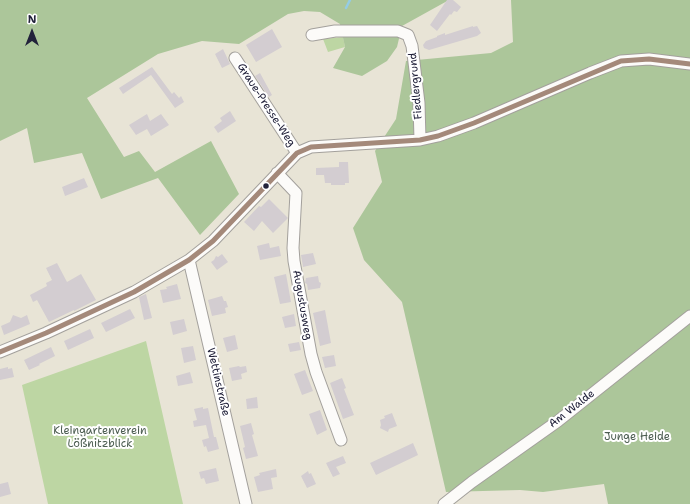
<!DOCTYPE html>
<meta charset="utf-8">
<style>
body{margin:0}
#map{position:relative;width:690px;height:504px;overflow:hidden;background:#e8e4d6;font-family:"Shantell Sans",sans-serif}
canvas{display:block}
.north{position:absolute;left:12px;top:12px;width:40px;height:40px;-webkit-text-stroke:3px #fff;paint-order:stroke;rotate:0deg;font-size:11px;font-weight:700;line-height:16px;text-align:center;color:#22223b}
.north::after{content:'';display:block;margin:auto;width:14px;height:18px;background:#22223b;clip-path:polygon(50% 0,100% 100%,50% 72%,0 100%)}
</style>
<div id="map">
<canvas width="690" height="504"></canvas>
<div class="north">N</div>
</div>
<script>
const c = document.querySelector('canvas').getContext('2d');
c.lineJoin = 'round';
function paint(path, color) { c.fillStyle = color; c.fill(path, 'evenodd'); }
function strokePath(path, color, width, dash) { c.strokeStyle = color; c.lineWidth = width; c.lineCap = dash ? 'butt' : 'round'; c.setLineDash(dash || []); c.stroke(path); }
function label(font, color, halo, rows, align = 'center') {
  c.font = font + ' "Shantell Sans",sans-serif'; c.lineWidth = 4; c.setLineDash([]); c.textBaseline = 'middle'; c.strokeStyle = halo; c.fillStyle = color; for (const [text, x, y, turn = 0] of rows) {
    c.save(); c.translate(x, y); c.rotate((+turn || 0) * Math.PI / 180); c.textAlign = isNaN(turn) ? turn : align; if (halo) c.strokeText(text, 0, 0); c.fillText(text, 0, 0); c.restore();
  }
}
const green = new Path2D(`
 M343 37 345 47 328 52 323 39Z
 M146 341 183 504H48L22 385Z`);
const forest = new Path2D(`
 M0 0H449L402 26 397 47 387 61 362 76 333 68 345 47 340 24 320 12 304 11 288 14 239 44 202 41 158 54 87 98 124 157 139 151 155 172 211 141 239 194 200 235 158 178 101 199 82 153 34 163 27 128 0 141Z
 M511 0H690V504H608L604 484 543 492 520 490 446 492 402 302 364 260 353 228 382 182 375 151 396 119 406 61 491 53 513 42Z`);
const stream = new Path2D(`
 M346 8 350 0`);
const building = new Path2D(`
 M447 0H453L461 7 457 12 454 11 451 15 450 14 437 31 430 25Z
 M473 26V27L477 26 481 33 477 36 429 50 424 48 423 45 426 41 437 37V36L445 33V35Z
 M272 29 282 47 256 62 246 45Z
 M223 49 230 64 222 68 215 54Z
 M152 67 172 94 174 92 179 98 181 96 184 102 175 108 151 75 123 94 119 88Z
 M260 73 272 95 269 97 255 76Z
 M230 111 236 121 218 133 214 127 222 121 220 118Z
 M147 114 150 121 161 114 169 125 151 136 147 129 136 135 129 125Z
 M339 162H348L349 183H345V185H331V183H325L324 175H316V168L339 167Z
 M84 178 88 187 65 196 62 187Z
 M269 199 288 218 273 233 262 221 254 231 244 222 259 206 261 207Z
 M269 243 270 248 279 246 281 256 260 260 257 246Z
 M313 253 316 264 303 267 301 255Z
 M222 254 228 262 217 270 211 262 214 260 216 256 218 257Z
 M57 263 67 282 81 274 96 300 74 311V310L49 322 37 300 33 302 30 295 47 286 46 283 52 280 46 268Z
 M286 274 291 302 280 304 274 277Z
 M318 276 319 282 321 283 320 288 308 290 307 284 305 283 306 278Z
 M177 284 181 299 163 303 160 290 167 289 166 287Z
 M146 294 152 318 144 320 139 297Z
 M222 296 224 301H226L228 307 225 308 226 313 212 316 208 300Z
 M130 309 135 318 106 332 101 323Z
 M325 310 331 343 320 346 313 313Z
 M294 314 296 326 285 328 282 317Z
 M13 315 21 318 27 315 30 324 4 335 1 326 10 322Z
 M184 319 187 331 173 335 170 322Z
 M90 329 94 338 68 350 64 341Z
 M235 335 238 349 227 352 223 338Z
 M299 342 301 350 290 352 288 344Z
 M193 346 196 360 184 363 181 348Z
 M51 347 55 356 39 364 40 365 29 370 24 360Z
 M334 355 336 366 325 368 322 357Z
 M239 366 240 367 246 366 247 372 241 374 242 379 232 381 229 368Z
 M8 367V369L12 368 14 377 0 380V369Z
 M305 370 313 391 302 395 294 374Z
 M190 372 193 383 178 386 176 376Z
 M342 378 346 388 344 389 354 415 343 419 330 383Z
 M257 397 258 408 247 409 246 399Z
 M203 407V409L208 408 214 437H216L219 449 208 452 206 446 204 447 202 440 209 438 206 425 194 427 193 421 197 420 194 409Z
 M320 410 327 430 317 435 309 414Z
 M392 413 397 426 389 429 388 432 380 428 381 425 380 420 385 418 384 416Z
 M251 423 254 434 252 435 258 456 246 459 243 448 245 447 240 426Z
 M413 443 418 455 376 475 370 463Z
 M343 456 346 463 336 467 340 474 333 477 326 463Z
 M216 468 219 481 206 484 204 478 201 479 199 472Z
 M276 469 277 477 271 478 273 489 258 492 254 477 260 475 259 473Z
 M308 471 309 474 311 473 316 484 307 488 301 476Z
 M8 482 11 494 0 497V484Z`);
const minor = new Path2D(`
 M312 35 335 31H398L408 35 412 46 419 103 420 140
 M235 58 297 153
 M277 173 296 193 293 248 294 261 311 354 316 372 341 440
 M189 260 246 504
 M0 352 46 333 134 292 189 260 213 241 297 153 311 147 420 140 438 136 474 123 590 73 621 61 649 59 690 64
 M444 504 472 482 558 421 690 316`);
const bus1 = new Path2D(`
 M0 352 46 333 134 292 189 260 213 241 297 153 311 147 420 140 438 136 474 123 621 61 649 59 690 64`);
const markers = [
 [266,186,3.5,"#22223b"]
];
const streetNames = [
 ["Fiedlergrund",416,86,-95],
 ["Graue-Presse-Weg",266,105,57],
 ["Augustusweg",302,305,80],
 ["Wettinstraße",218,382,77],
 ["Am Walde",572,409,-38]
];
const parkNames = [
 ["Kleingartenverein",100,431],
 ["Lößnitzblick",100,444],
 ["Junge Heide",637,437]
];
paint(green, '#bdd6a3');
paint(forest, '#acc69a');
strokePath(stream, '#94cce5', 2.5);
paint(building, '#d3cdd1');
strokePath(minor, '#a3a09c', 13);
strokePath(minor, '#fcfbf9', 11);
strokePath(bus1, '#a4897a', 5);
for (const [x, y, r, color] of markers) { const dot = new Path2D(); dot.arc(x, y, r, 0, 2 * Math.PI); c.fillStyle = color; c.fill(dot); strokePath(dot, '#fff', 1.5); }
label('11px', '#22223b', '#fff', streetNames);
label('11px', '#4c5d51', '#fff', parkNames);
</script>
